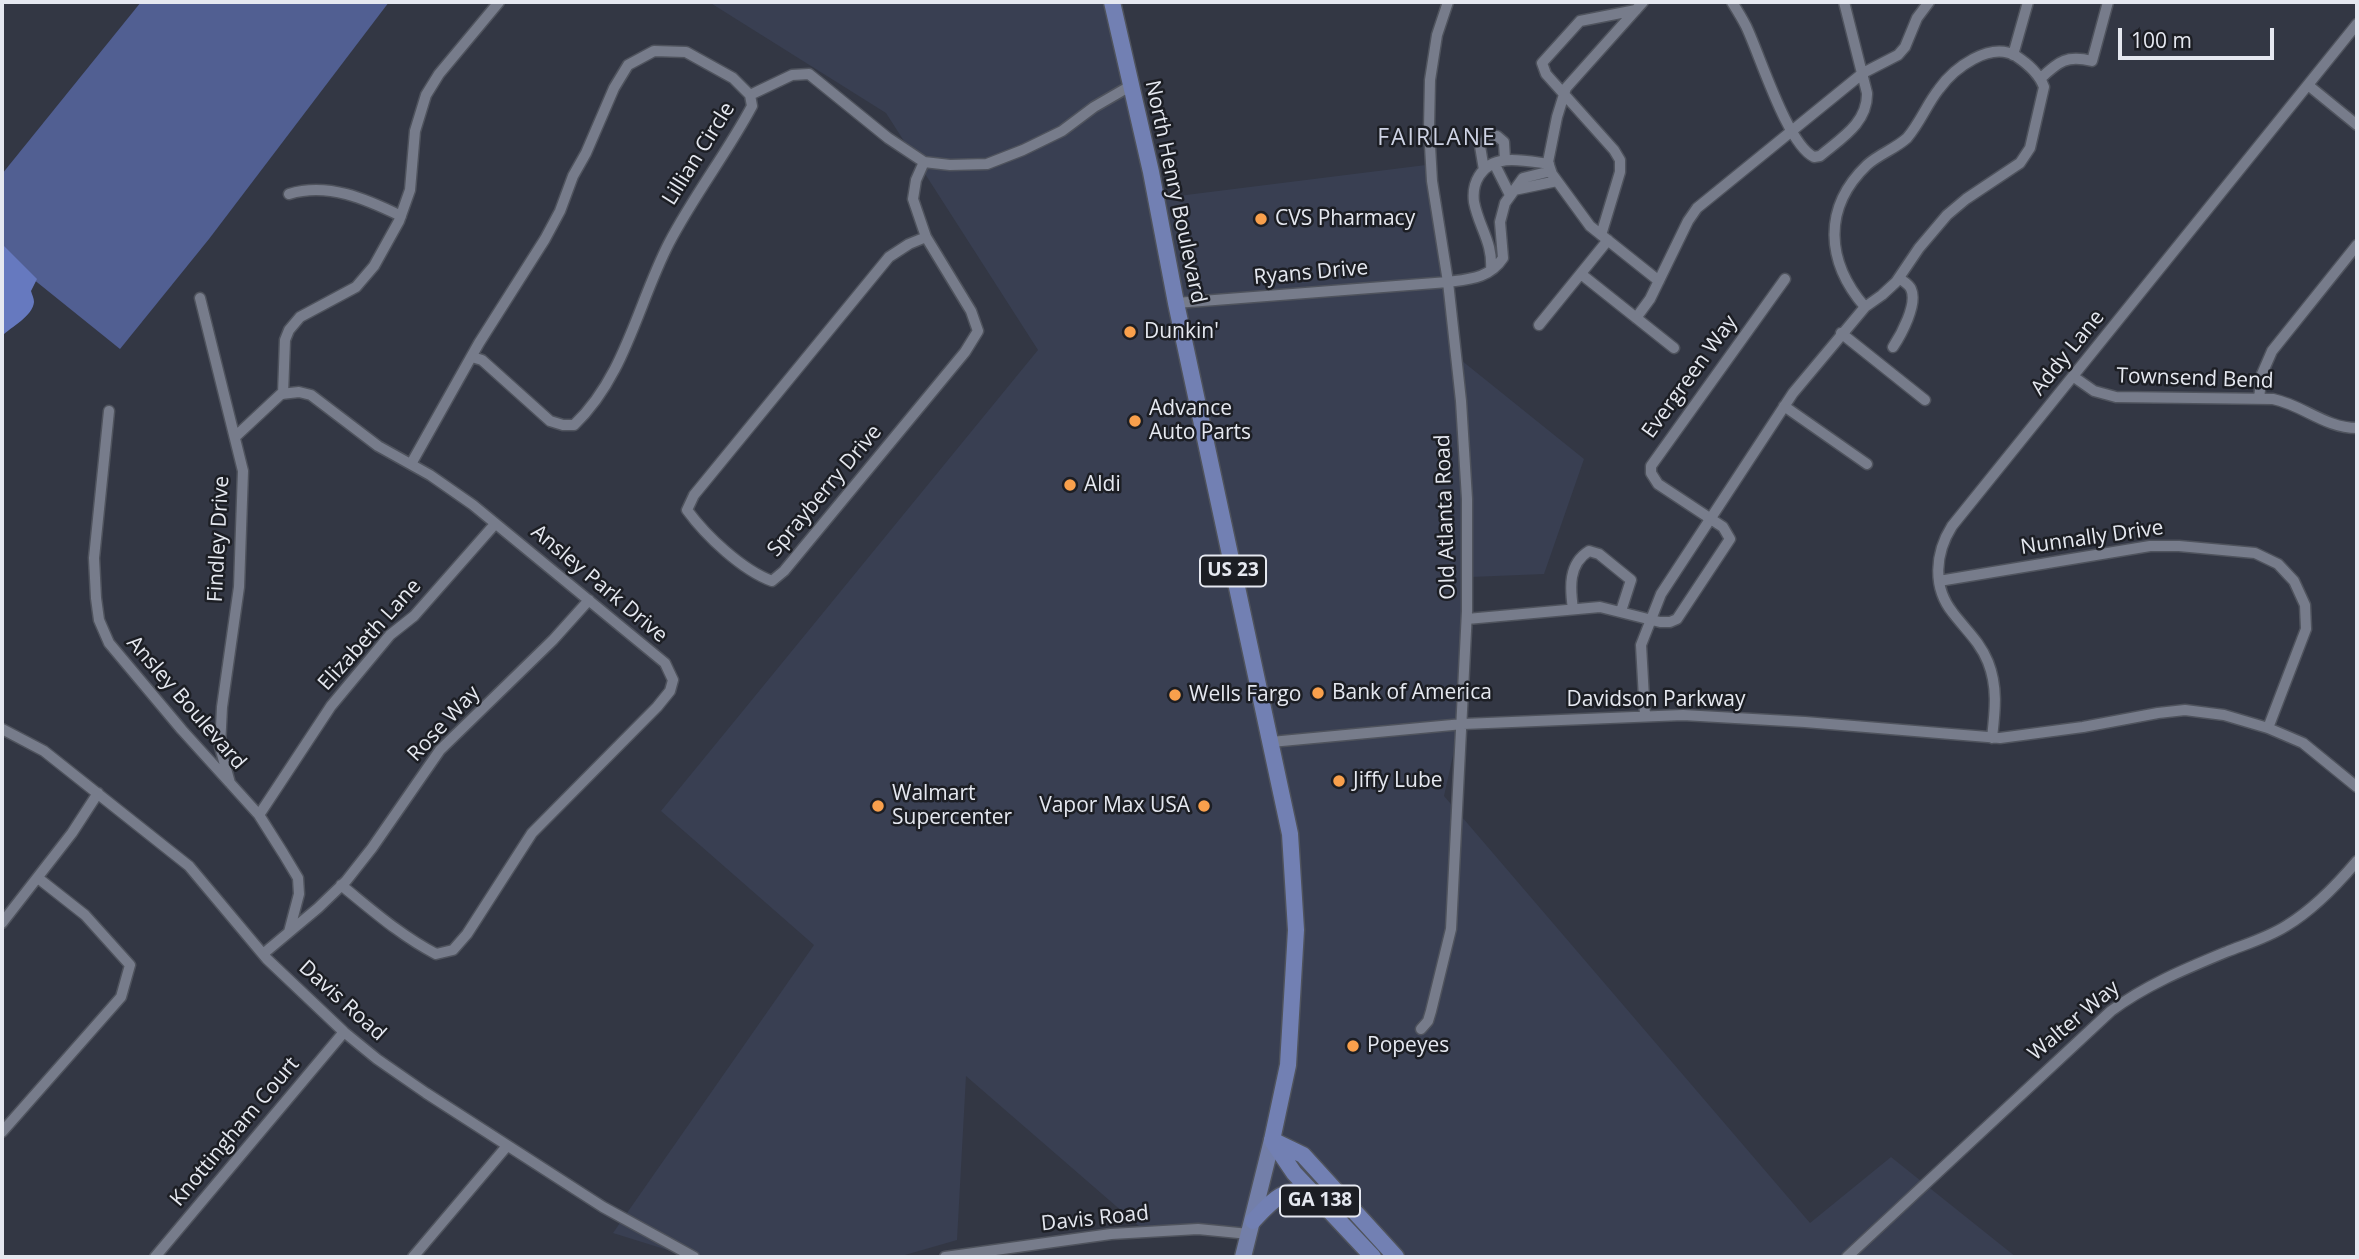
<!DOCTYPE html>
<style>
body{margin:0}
#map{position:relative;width:2359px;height:1259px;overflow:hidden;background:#333744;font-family:"Open Sans",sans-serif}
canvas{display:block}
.frame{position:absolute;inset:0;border:4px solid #e5e8f0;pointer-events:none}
.scale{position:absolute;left:2118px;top:28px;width:156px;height:32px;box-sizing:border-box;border:4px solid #e5e8f0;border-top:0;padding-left:9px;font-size:21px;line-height:24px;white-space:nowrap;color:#e5e8f0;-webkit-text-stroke:5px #1c1e24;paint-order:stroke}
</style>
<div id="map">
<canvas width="2359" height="1259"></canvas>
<div class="frame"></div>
<div class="scale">100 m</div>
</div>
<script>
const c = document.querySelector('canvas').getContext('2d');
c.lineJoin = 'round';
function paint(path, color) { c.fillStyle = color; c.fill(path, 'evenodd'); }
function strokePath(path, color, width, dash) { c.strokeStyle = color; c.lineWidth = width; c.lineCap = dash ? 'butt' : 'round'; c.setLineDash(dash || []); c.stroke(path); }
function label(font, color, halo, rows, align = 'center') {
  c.font = font + ' "Open Sans",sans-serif'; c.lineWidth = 5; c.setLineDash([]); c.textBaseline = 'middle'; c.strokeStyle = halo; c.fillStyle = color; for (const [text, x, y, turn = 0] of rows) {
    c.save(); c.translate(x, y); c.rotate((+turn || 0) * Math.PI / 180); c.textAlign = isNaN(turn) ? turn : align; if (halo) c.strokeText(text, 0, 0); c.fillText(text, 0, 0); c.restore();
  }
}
const built = new Path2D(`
 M709 2H1115L1162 198 1426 165 1456 356 1584 459 1544 574 1471 577 1464 706 1444 796 1810 1223 1891 1157 2016 1257H1244L1251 1232 1139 1226 966 1076 957 1240 898 1257H690L613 1233 814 945 661 811 1038 350 886 113Z`);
const green = new Path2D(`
 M141 2H389L209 239 120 349 2 254V174Z`);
const water = new Path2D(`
 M2 244 37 279 31 291C32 295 34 298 34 302 33 316 11 327 2 336Z`);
const minor = new Path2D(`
 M1643 2 1566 88 1557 117 1548 162 1552 174 1590 226 1659 281
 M1732 2C1737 10 1742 18 1746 26 1760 55 1787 144 1814 157L1820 156C1840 139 1868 123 1867 93L1844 2
 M2013 55 2028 2
 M2041 78C2059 61 2067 55 2092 61L2108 2
 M2308 85 2357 125
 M750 95 792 75 809 74 888 138 924 162 950 165 987 164 1023 150 1062 131 1094 107 1132 85
 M924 162 916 180 913 199 926 237 971 311 978 331 965 352 784 571 772 581C742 570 706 536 687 510L694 495 889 257 909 244 926 237
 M1494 163 1510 195
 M1484 170 1480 146 1488 137 1497 136 1504 142 1505 160
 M1514 190 1557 181
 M289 194C328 182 366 199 401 216
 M1601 235 1620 172V160L1614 150 1546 74 1542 63 1580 21 1636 10
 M1491 270C1493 242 1479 228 1474 202 1473 194 1474 184 1479 176 1493 152 1526 161 1549 164
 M1581 274 1674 348
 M200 298 243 471 239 587 222 707 220 747 230 783
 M1176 303 1448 282C1470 279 1490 278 1503 258L1500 222 1505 203 1523 178 1551 171
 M1636 318 1650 299 1688 221 1697 208 1863 73 1898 55 1905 47 1917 18 1929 2
 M1539 325 1608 240
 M1841 333 1925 400
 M1893 347C1901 335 1918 304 1911 289 1909 284 1903 281 1899 278
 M2074 377 2094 391 2116 397 2273 399C2303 405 2325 428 2357 428
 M283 394 285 340 289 330 300 317 356 287 374 266 399 221 410 190 415 131 426 95 439 74 499 2
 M2259 398 2262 374 2272 351 2357 245
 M1784 406 1867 464
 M109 411 94 558 96 598 99 620 109 643 182 730 259 815 283 853 298 878 299 894 289 932
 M235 437 281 394 299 392 311 395 378 446 430 475 473 505 665 663 673 680 670 691 657 707 532 833 467 934 453 950 436 954C401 936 372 910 341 885
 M411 464 479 343 545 239 560 211 573 176 586 153 614 88 628 65 654 51 686 52 733 78 750 95 752 106C727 153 694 195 669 243 638 303 625 377 574 425H563L550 421 482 360 472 357
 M1939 581 2150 546H2179L2255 553 2278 564 2294 581 2305 605 2306 629 2268 728
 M1573 609C1570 588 1568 564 1589 551L1599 554 1631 580 1621 611
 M1467 619 1600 607 1660 622H1670L1677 619 1730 539 1723 527 1658 484 1651 473V466L1785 279
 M1645 716 1641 645 1661 594 1793 393 1865 307C1826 262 1822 208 1867 165 1879 154 1895 149 1907 138 1920 123 1927 104 1939 89 1954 68 1990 41 2016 56 2028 64 2039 73 2044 87L2030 148 2020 163 1966 199 1947 215 1919 248 1896 282 1882 295 1865 307
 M2 729 44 751 189 866 267 959 344 1032 377 1059 426 1093 603 1207 694 1257
 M1992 738C1995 711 1998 687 1988 662 1980 642 1966 630 1953 613 1932 587 1935 553 1952 526L2357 24
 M1271 742 1463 724 1683 715 1805 722 2000 738 2083 727 2158 713 2185 710 2224 715 2268 728 2303 743 2357 787
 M259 815 331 706 390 635 414 616 495 524
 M2 923 72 833 98 793
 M263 954 318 908 346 881 372 848 440 750 553 640 589 600
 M1421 1029 1428 1021 1431 1011 1451 929 1467 611V499L1461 401 1448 282 1432 181 1429 128 1430 80 1437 35 1448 2
 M2 1132 121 997 130 965 85 915 38 878
 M155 1257 344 1032
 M413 1257 507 1146
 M945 1257 1111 1234 1198 1229 1249 1234
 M1847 1257 2111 1011C2146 985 2185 969 2226 952 2246 944 2267 938 2286 926 2314 909 2336 886 2357 861`);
const primary = new Path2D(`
 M1243 1257 1272 1140`);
const trunk = new Path2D(`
 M1112 2 1151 172 1176 303 1290 834 1296 930 1288 1065 1272 1140
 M1272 1140 1303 1155 1396 1257
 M1273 1142 1294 1173 1373 1257
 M1253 1221C1270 1203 1284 1185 1312 1193`);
const markers = [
 [1261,219,7,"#f9a04c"],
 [1130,332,7,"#f9a04c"],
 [1135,421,7,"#f9a04c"],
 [1070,485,7,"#f9a04c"],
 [1318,693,7,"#f9a04c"],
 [1175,695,7,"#f9a04c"],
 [1339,781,7,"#f9a04c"],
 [878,806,7,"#f9a04c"],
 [1204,806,7,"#f9a04c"],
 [1353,1046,7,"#f9a04c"]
];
const shields = [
 [1233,571,66],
 [1320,1201,80]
];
const shieldNames = [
 ["US 23",1233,571],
 ["GA 138",1320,1201]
];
const streetNames = [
 ["Lillian Circle",699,154,-58],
 ["North Henry Boulevard",1175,192,78],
 ["Ryans Drive",1311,273,-5],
 ["Addy Lane",2068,353,-51],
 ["Evergreen Way",1690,377,-54],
 ["Townsend Bend",2195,379,2],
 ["Sprayberry Drive",825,491,-50],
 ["Old Atlanta Road",1446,517,-92],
 ["Nunnally Drive",2092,538,-8],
 ["Findley Drive",219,539,-87],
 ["Ansley Park Drive",599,584,40],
 ["Elizabeth Lane",370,635,-48],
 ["Davidson Parkway",1656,700],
 ["Ansley Boulevard",186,703,49],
 ["Rose Way",444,724,-47],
 ["Davis Road",342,1001,42],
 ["Walter Way",2074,1021,-40],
 ["Knottingham Court",235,1132,-50],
 ["Davis Road",1095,1219,-6]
];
const poiNames = [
 ["CVS Pharmacy",1275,219],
 ["Dunkin'",1144,332],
 ["Advance",1149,409],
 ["Auto Parts",1149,433],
 ["Aldi",1084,485],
 ["Bank of America",1332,693],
 ["Wells Fargo",1189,695],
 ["Jiffy Lube",1353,781],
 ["Walmart",892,794],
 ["Supercenter",892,818],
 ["Vapor Max USA",1190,806,"right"],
 ["Popeyes",1367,1046]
];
const neighbourhoodNames = [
 ["FAIRLANE",1437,138]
];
paint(built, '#393f52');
paint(green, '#515f92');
paint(water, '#6679bf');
strokePath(minor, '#4f535d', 13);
strokePath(primary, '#4f535d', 19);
strokePath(trunk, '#4f535d', 19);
strokePath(minor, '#777c8b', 10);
strokePath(primary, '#737fa9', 16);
strokePath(trunk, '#7280b3', 16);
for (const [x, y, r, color] of markers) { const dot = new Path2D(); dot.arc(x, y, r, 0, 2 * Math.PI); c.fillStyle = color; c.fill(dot); strokePath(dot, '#1c1e24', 2.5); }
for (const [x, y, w] of shields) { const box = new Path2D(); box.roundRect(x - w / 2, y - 15.5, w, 31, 5); c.fillStyle = '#1c1e24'; c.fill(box); strokePath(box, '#e5e8f0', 2); }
label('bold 19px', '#e5e8f0', null, shieldNames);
label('21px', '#e5e8f0', '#1c1e24', streetNames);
label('21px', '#e5e8f0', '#1c1e24', poiNames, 'left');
c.letterSpacing = '2px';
label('23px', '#ced3e4', '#1c1e24', neighbourhoodNames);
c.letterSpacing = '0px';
</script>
